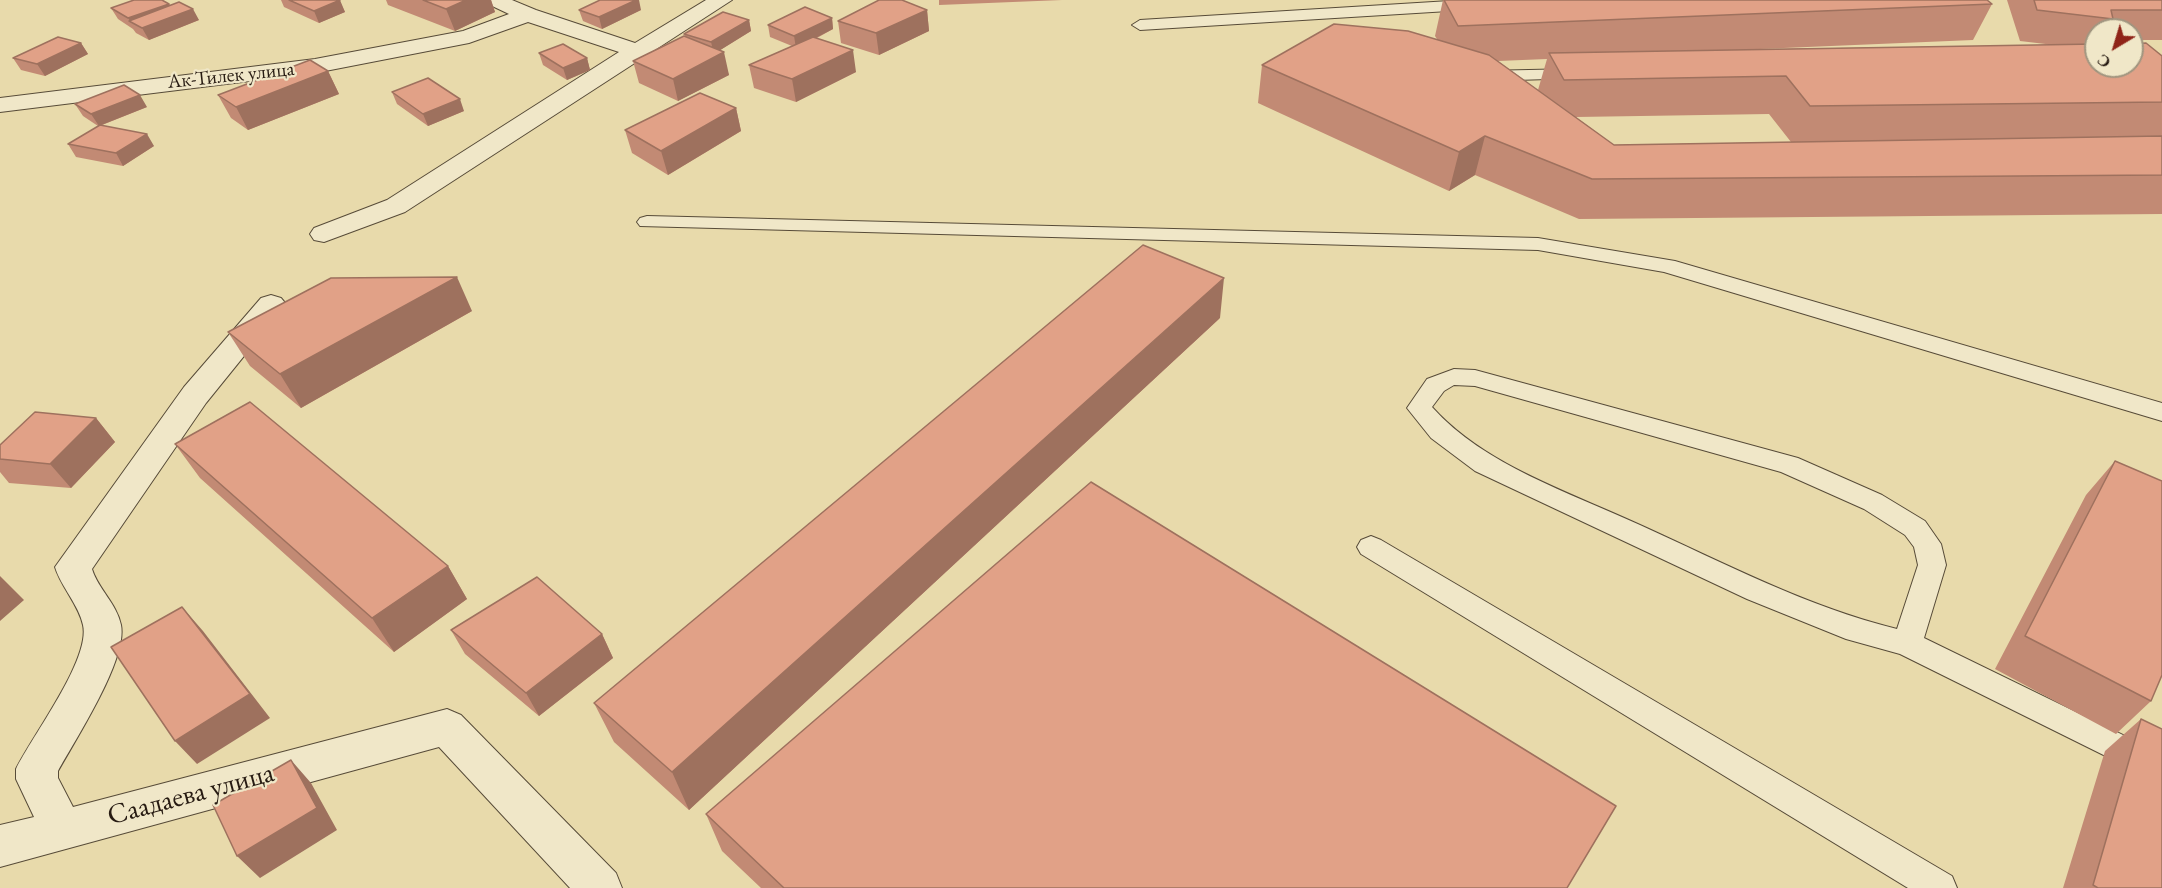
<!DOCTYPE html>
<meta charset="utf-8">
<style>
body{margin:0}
#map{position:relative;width:2162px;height:888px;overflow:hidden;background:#e8daab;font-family:"EB Garamond",serif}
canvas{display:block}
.north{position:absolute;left:2084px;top:18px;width:60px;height:60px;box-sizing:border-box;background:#f0e7c8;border:2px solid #a0957f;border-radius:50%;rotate:218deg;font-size:16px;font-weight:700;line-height:24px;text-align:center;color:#271b12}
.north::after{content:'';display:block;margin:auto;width:21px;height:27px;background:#8f2418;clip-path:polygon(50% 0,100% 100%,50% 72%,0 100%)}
</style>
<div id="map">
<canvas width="2162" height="888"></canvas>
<div class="north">С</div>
</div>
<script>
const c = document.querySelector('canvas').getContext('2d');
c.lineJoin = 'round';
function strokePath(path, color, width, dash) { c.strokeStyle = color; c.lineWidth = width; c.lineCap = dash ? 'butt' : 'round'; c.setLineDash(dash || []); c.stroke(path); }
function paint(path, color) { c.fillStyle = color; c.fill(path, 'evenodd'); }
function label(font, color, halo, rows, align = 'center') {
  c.font = font + ' "EB Garamond",serif'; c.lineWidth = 4.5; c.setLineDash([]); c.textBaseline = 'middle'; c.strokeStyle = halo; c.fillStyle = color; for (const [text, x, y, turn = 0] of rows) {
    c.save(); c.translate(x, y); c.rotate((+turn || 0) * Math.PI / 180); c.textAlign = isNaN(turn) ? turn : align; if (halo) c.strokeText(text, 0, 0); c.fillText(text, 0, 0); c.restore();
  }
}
const service = new Path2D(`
 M1466 0H1554L1546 5 1140 30 1132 25 1140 20Z
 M1575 69 1581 70 1584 74 1581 78 1483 81 1474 76 1483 71Z
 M647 216 1538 238 1675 261 2162 403V421L1664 272 1538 250 640 226 637 222 640 218Z
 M1454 369 1475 370 1798 458 1882 495 1925 521 1941 544 1946 565 1924 638 2162 754V784L1900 654 1846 639 1747 599 1475 471 1431 438 1407 408 1427 379ZM1454 385 1475 386 1781 472 1864 509 1905 535 1914 547 1918 565 1897 629C1807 607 1724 563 1640 525 1569 492 1485 466 1432 407L1444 391Z
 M1371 536 1381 540 1952 876 1957 888H1908L1361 554 1357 547 1361 540Z`);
const minor = new Path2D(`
 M484 0H512L536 10 635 43 706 0H732L405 212 324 242 314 240 310 234 314 228 387 200 619 52 528 22 469 43 315 73 0 112V98L315 59 463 31 509 14 488 4Z
 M271 295 281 298 286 304 206 403 92 569C98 589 117 604 121 625 128 659 75 740 58 771V778L73 807 447 709 461 715 616 873 622 888H570L439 747 0 867V825L34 817 16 779V769C32 736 91 659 83 625 79 605 61 587 55 567L184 387 261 298Z`);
const wall = new Path2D(`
 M281 0H339L345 12 319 23 284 7Z
 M386 0H491L495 12 455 31 388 5Z
 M939 0H1062L939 5Z
 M1443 0 1992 4 1973 40 1760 49 2054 45 2020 41 2007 0H2162V40H2132V30H2096V66L2162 56V214L1579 219 1475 175 1449 191 1258 103 1262 65 1437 39 1435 36ZM1547 59 1538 90 1498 61ZM1769 114 1791 142 1614 145 1576 117Z
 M169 4 170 6 199 20 149 40 136 33 133 29 118 19 111 8Z
 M579 10H641L602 29 583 21Z
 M927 10 929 31 879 55 841 43 838 21Z
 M832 18 833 29 817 38 856 72 796 102 754 88 749 65 792 46 770 37 768 25Z
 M749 20 751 31 720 50 729 75 678 101 639 83 633 61 685 36 684 34Z
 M81 43 88 54 45 76 21 70 13 58Z
 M539 53 587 58 590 70 567 80 543 65Z
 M328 71 339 94 248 130 231 118 218 95Z
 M392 92 464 111 428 126 397 104Z
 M75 104 147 107 102 125 154 146 123 166 76 157 68 144 98 126 83 116Z
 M736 108 741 131 668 175 632 153 625 130Z
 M472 311 301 408 250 366 228 332Z
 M1220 318 689 810 614 742 594 703Z
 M96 418 115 442 71 488 9 483 0 472V445Z
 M175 444 448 566 467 599 394 652 200 478Z
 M2115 461 2151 701 2116 734 1995 669 2086 495Z
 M451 630 602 634 613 658 539 716 465 654Z
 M2141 719 2162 888H2063L2105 751Z
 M706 814 1567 888H761L722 851Z`);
const shadedWall = new Path2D(`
 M340 0 345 12 319 23 314 11Z
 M466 0H491L495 12 455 31 446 9Z
 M636 0H639L641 10 602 29 599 17Z
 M169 4 175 15 131 22 128 18Z
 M193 9 199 20 149 40 142 28Z
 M927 10 929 31 879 55 876 33Z
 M832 18 833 29 796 48 794 36Z
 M749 20 751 31 714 54 711 42Z
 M81 43 88 54 45 76 37 64Z
 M853 50 856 72 796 102 792 79Z
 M724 52 729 75 678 101 673 79Z
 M587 58 590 70 567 80 563 68Z
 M328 71 339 94 248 130 236 107Z
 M140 95 147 107 99 126 91 114Z
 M460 99 464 111 428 126 423 114Z
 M736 108 741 131 668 175 661 151Z
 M147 134 154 146 123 166 116 153Z
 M1485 136 1475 175 1449 191 1459 152Z
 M457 277 472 311 301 408 280 374Z
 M1224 278 1220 318 689 810 672 772Z
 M96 418 115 442 71 488 50 464Z
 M448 566 467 599 394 652 372 618Z
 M0 576 24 600 0 621Z
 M182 607 203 631 270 718 197 764 175 741Z
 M602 634 613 658 539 716 526 693Z
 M291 760 311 783 337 830 260 878 237 856Z`);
const building = new Path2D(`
 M134 0H162L169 4 128 18 111 8Z
 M289 0H340L314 11Z
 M423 0H466L446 9Z
 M600 0H636L599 17 579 10Z
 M879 0H902L927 10 876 33 838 21Z
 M1444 0H1987L1992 4 1458 26Z
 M2034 0H2162V10H2111L2113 19 2037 10Z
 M179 2 193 9 142 28 129 21Z
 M805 7 832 18 794 36 768 25Z
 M723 12 749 20 711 42 684 34Z
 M1334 24 1408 31 1489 55 1614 145 2162 136V175L1592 179 1485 136 1459 152 1262 65Z
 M684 36 724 52 673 79 633 61Z
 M58 37 81 43 37 64 13 58Z
 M813 37 853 50 792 79 749 65Z
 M2146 43 2162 56V102L1810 106 1786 76 1564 80 1549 53 2096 44V66H2132V44Z
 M563 44 587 58 563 68 539 53Z
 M310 60 328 71 236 107 218 95Z
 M428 78 460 99 423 114 392 92Z
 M124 85 140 95 91 114 75 104Z
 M700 93 736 108 661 151 625 130Z
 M100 125 147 134 116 153 68 144Z
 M1143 245 1224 278 672 772 594 703Z
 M457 277 280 374 228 332 331 278Z
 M250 402 448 566 372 618 175 444Z
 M35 412 96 418 50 464 0 459V445Z
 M2115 461 2162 481V675L2151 701 2025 636Z
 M1091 482 1616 806 1567 888H784L706 814Z
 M537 577 602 634 526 693 451 630Z
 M182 607 250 694 175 741 111 647Z
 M2141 719 2162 729V888H2098L2093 885Z
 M291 760 317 808 237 856 213 805Z`);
const farStreetnames = [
 ["Ак-Тилек улица",231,76,-6]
];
const nearStreetnames = [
 ["Саадаева улица",191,795,-15]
];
strokePath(service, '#574b38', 2);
strokePath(minor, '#574b38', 2);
paint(service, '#f0e7c8');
paint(minor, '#f0e7c8');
paint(wall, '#c28a74');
paint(shadedWall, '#9e715e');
paint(building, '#e1a187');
strokePath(building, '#9e715e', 1.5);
label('20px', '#271b12', '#f0e7c8', farStreetnames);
label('28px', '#271b12', '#f0e7c8', nearStreetnames);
</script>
